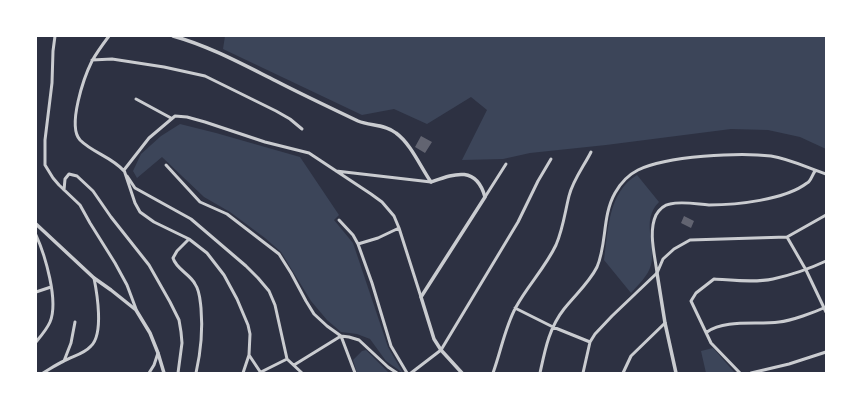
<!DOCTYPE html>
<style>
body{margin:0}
#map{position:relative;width:862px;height:409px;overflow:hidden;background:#2d3142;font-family:Montserrat,sans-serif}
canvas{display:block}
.frame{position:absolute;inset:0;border:37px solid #fff;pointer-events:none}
</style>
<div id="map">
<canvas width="862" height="409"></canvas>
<div class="frame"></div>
</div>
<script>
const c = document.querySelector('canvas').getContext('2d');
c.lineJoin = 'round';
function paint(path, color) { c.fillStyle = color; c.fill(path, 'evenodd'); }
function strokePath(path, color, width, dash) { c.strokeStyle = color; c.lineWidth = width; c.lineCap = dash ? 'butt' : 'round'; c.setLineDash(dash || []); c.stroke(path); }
const green = new Path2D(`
 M225 36H826V149L800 137 768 130 731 129 606 145 530 153 503 159 462 160 487 110 471 97 427 124 394 109 362 115 223 49Z
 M180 124 216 133 300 157 339 215 334 220 353 243 388 347 403 373 386 361 370 339 357 334 341 332 327 320 311 301 281 252 265 238 230 212 204 197 162 157 137 178 133 171 141 154 161 136Z
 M637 175 659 202C640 221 657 245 651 265 648 276 638 285 631 293L604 260C608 231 608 192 637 175Z
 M713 348 735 373H706L701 351Z
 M366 350 389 373H357L353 360 362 351Z`);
const building = new Path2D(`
 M421 136 432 142 425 153 415 147Z
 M684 216 694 221 691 228 681 223Z`);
const minor = new Path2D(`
 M55 36 53 51 52 83 45 140V165L53 178 59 185 80 205 90 223 115 263 127 285 136 309
 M109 36C103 44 97 52 92 61 84 77 67 126 80 140 93 153 112 157 124 171
 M92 60 112 59 164 67 205 76 276 111 290 119 302 129
 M136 99 171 118
 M166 165 200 202 227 214 279 254 291 273 306 301 314 314 327 326 341 336 349 337 359 340 388 367 397 373
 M336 171 431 182
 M127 176 135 188 191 219 246 266 258 278 269 291 275 305 287 359 302 373
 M64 190 65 179 69 174 77 176 93 191 111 217 149 265 170 302 179 320 181 332 182 343 178 373
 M485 197 506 164
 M339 220 353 235 358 244 372 283 391 346 407 373
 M36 235C45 255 59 301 50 322 47 329 41 336 36 342
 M787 237 806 270 826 312
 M189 239 177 251 173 258C176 269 190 274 195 284 200 291 200 300 201 308 203 331 201 351 196 373
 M358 244 378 238 399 228
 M657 273C655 255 648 232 656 215 659 210 664 205 670 204 682 201 696 204 709 205 736 205 785 200 807 183 811 181 812 175 815 171
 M36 292 51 287
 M515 308 553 327 590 342
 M707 332C725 319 757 325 779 322 791 321 815 312 826 307
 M64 361 71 343 75 322
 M294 365 341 336 355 373
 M261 372 287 359
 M43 373C50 369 57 364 64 361 73 356 84 354 91 346 104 334 97 293 94 278
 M149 373 154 365 158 353
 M243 373 249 355
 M261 373 249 355 250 334 248 325 237 299 224 275 207 253 189 239 154 222 140 212 135 203 124 170 149 138 175 116 187 117 205 122 265 142 309 153 371 194 382 202 394 216 399 228 421 297
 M411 373 441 350 518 222 538 181 551 159
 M493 373C501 351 505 327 516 307 528 285 545 268 556 245 563 229 565 212 569 196 573 180 584 166 591 152
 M540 373C545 350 549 328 564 309 575 295 589 283 597 267 607 244 602 216 615 193 620 184 628 175 638 170 666 156 740 152 771 156 790 159 808 168 826 174
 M583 373 590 342 595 334 612 316 657 273 663 259 674 249 690 240 787 237 826 215
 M623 373 631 356 665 323
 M740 373 711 343 691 301 696 293 714 279C733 280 754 283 773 279 791 275 809 269 826 261
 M751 373 789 364 826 352`);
const tertiary = new Path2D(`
 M173 36C209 46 242 64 276 81 303 95 331 108 358 121 370 126 385 124 396 133 411 144 420 166 431 182 454 174 476 165 485 197L421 297 434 339 441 350 462 373
 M36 224 94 278 111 290 136 310 150 333 158 353 164 373
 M657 273 665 323 676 373`);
paint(green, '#3c4559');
paint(building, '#626471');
strokePath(minor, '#caccd0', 3);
strokePath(tertiary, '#caccd0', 3.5);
</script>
